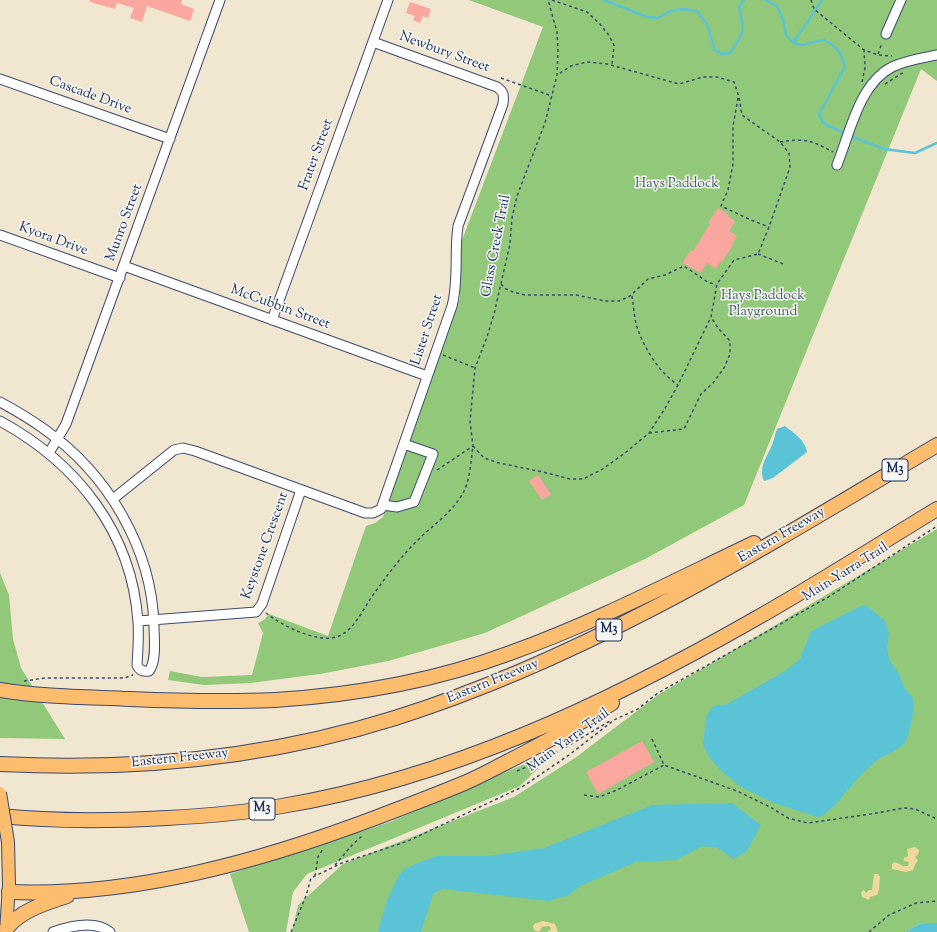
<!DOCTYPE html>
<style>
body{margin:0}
canvas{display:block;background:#f1e6cf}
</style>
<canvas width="937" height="932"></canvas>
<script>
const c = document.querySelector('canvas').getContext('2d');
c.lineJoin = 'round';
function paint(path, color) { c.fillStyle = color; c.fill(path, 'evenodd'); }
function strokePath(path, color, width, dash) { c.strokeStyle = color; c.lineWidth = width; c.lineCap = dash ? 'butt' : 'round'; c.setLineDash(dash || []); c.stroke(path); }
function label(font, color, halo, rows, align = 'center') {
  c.font = font + ' "Sorts Mill Goudy",serif'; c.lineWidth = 3; c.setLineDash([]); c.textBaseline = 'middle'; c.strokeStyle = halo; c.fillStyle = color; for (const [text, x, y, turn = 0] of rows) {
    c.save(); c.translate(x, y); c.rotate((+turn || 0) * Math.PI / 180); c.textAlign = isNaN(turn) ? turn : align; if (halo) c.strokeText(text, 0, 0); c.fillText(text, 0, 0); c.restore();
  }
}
const green = new Path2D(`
 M469 0H937V81L921 69 744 505 645 559 485 633 388 661 320 674 250 683 204 685 168 680 170 671 202 677 252 675 263 633 258 623 264 620 269 614 328 636 366 526 375 523 383 517 460 298 459 248 543 27Z
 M937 529V923L919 924 905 932H292L298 905 343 864 514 797 575 758 658 695Z
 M0 573 9 595 13 639 21 668 65 739 0 738Z
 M557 750 520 786 307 874 293 892 286 932H249L230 874 390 822Z`);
const sand = new Path2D(`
 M915 847 919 850 918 855 915 857 918 860 915 865 913 870 906 872 892 869V864L895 862 903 866H908L909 862 903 861 904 858 908 856 907 849Z
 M874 874H878L880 877 879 890 877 895 870 897 869 900 862 897 861 892 864 890 866 893 869 890H872Z
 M543 921 555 924 558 932H547L551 929 549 926 542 927 539 932 534 930 533 926 534 924Z`);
const water = new Path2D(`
 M785 426C794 433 805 440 807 452L773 478 764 481C758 468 767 457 772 445 774 440 775 434 777 429Z
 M863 605 868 607 885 621 889 634 887 647 889 659 900 676 904 687 913 698 914 710 908 736 905 742 901 747 877 760 859 777 835 805 822 816 817 817 774 803 741 787 720 770 709 757 703 745 706 717 713 706 727 704 785 671 800 659 811 631Z
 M732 803 761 825 747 851 733 859 718 848 702 846 676 860 636 862 580 886 569 895 548 901 442 889 433 894 421 932H378L386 903 399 875 405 869 417 863 437 856H487L544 848 652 805Z
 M927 923H937V932H905L919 924Z`);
const stream = new Path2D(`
 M604 0 647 17 658 18C673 8 680 8 697 11L707 24 714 49 721 54 730 53C744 34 745 30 739 7L744 0
 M765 0 777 6 783 19 786 35 793 43 802 45 824 40C837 47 841 52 845 67L819 114 823 123 846 134
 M793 43 822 0
 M850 136 884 149 915 153 937 143`);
const building = new Path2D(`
 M90 0H182L181 4 194 9 190 21 147 6 142 22 130 18 134 8 117 3 115 9 90 2Z
 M410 2 431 9 428 18 423 16 420 23 413 20 415 16 406 13Z
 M718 208 729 215 728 216 735 221 729 231 737 236 732 244 733 245 722 262 721 261 716 269 707 263 701 273 682 263 691 250 693 251 710 224 708 223Z
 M538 475 551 494 542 500 529 481Z
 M642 741 654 762 598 794 586 772Z`);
const path = new Path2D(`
 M552 0 587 12 599 23 608 34 614 45 612 66
 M811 0 814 9 864 50 878 55 892 56
 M878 54 882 43
 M501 78 552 96
 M862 82 865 68 864 50
 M885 84 904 72
 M738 98 733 126V164L728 190 721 206 751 220 769 227
 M780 142C805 138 811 140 833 152
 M758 254 786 265
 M501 284 506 289 513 292 525 295H576L605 301H619L630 296 648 279 665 275 684 266 709 283 716 284
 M632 296C634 307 634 320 638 330 646 351 659 372 678 385
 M443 355 475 368
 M649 433 684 429 701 394 713 383 724 368 730 354V341L718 328 711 317
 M473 446 484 458 499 463 543 472 570 479H583L601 470 625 453 649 433 664 410 678 385 711 317 717 284 734 260 758 254 769 227 790 167 789 153 780 142 742 115 739 97 734 82 717 77H703L679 84 607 64 587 62 571 66 557 75
 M437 470 473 446 470 421 475 368 487 337 494 314 510 244 512 218 517 196 545 123 557 75 558 51 557 32 548 0
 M266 613C281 625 319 645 339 636 355 629 363 609 373 595 388 574 403 554 421 537 436 523 453 511 463 493 470 481 471 460 473 446
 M24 681 45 678H124L133 675
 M652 739 664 765 737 791 770 807 788 818 808 823 871 814 904 808 915 809 937 819
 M517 771 544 760 610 721
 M584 795 599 797 617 790 664 765
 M335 865 353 844 362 836
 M315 876 318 857 323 849
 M291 932 306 896 311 878 342 863 408 841 522 787 569 755 614 720 638 709 658 693 830 596 937 526
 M869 932 889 915 916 903 937 901`);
const minor = new Path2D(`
 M886 34 901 0
 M0 79 170 139
 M837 165C850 133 859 84 892 67 906 60 922 58 937 55
 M0 235 120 278
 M124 266 427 376
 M272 320 388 0
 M0 402C15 410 30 419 44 429 107 473 152 548 154 626 154 638 157 661 149 671 143 672 139 670 137 665 138 650 139 636 138 622 132 532 77 463 0 421
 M49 453 66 424 220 0
 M113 499 174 450 183 448 195 451 365 513H373L381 509 452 306C459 280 454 252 458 226L503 104C504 95 504 92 497 87L373 42
 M383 505 397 507 414 502 433 454 404 444
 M138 621 256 612 262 604 301 490
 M53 932C70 926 95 920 110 932`);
const major = new Path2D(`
 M6 932 9 885`);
const highway = new Path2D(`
 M0 690C43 697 86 697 130 699 178 701 227 702 275 700 355 695 435 681 510 653 594 623 674 581 754 543
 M0 764C133 771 268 758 395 718 589 657 764 548 937 445
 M0 816C57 822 110 821 167 818 205 816 244 813 282 806 451 778 608 703 755 619 817 584 876 546 937 509
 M9 892C133 897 261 861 375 818 404 807 433 796 462 784 477 778 491 770 505 763 542 744 578 725 612 703
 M7 928C21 910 46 903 67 896`);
const majorBridge = new Path2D(`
 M0 793 8 842 9 885`);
const shields = [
 [895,470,26],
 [609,630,26],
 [262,809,26]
];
const shieldNames = [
 ["M3",895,470],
 ["M3",609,630],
 ["M3",262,809]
];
const streetNames = [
 ["Newbury Street",444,53,20],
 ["Cascade Drive",90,96,20],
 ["Frater Street",317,155,-70],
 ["Munro Street",125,223,-70],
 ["Kyora Drive",53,240,20],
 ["Glass Creek Trail",497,246,-79],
 ["McCubbin Street",280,308,20],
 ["Lister Street",428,330,-72],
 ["Eastern Freeway",782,536,-30],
 ["Keystone Crescent",266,546,-70],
 ["Main Yarra Trail",846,573,-32],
 ["Eastern Freeway",493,682,-22],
 ["Main Yarra Trail",569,741,-36],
 ["Eastern Freeway",180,759,-6]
];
const parkNames = [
 ["Hays Paddock",677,185],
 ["Hays Paddock",763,297],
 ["Playground",763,313]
];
paint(green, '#92c87a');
paint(sand, '#eeda9e');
paint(water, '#5ac4d6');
strokePath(stream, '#5ac4d6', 2.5);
paint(building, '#faa79f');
strokePath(minor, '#3b4a6f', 11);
strokePath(major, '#3b4a6f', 14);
strokePath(highway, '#3b4a6f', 16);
strokePath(path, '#3b4a6f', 1.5, [3, 3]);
strokePath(minor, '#fff', 9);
strokePath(major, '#fcbd6f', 12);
strokePath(highway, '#fcbd6f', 14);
strokePath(majorBridge, '#3b4a6f', 14, []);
strokePath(majorBridge, '#fcbd6f', 12);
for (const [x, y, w] of shields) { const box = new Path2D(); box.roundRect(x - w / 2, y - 11, w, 22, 3); c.fillStyle = '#f6f6f2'; c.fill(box); strokePath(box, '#1b2f5e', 1); }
label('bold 13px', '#1b2f5e', null, shieldNames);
label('14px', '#1b2f5e', '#f6f6f2', streetNames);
label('14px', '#3f5d66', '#f6f6f2', parkNames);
</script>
